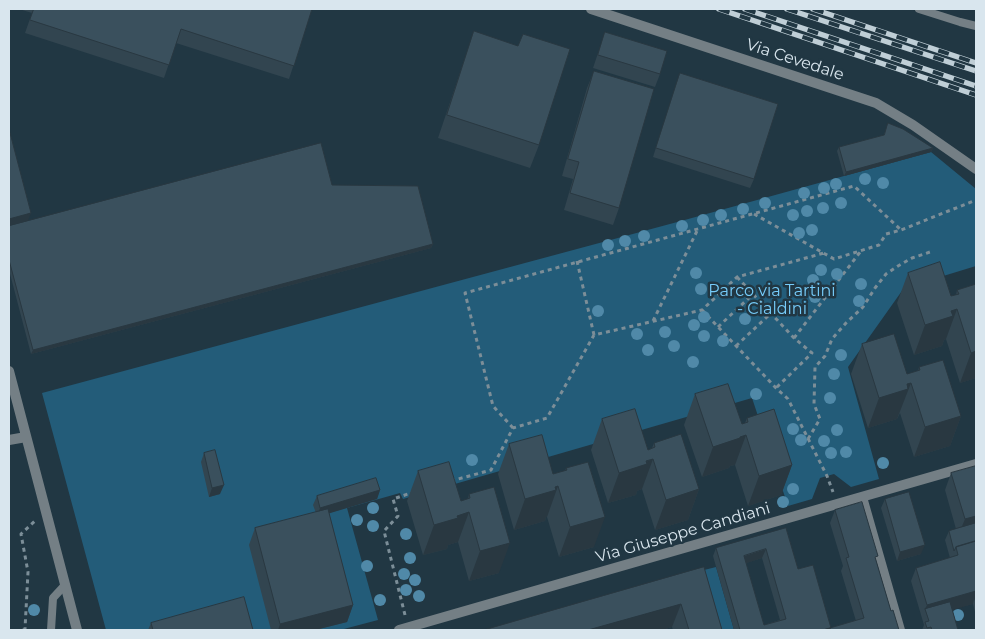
<!DOCTYPE html>
<style>
body{margin:0}
#map{position:relative;width:985px;height:639px;overflow:hidden;background:#213743;font-family:Montserrat,sans-serif}
canvas{display:block}
.frame{position:absolute;inset:0;border:10px solid #d9e6ee;pointer-events:none}
</style>
<div id="map">
<canvas width="985" height="639"></canvas>
<div class="frame"></div>
</div>
<script>
const c = document.querySelector('canvas').getContext('2d');
c.lineJoin = 'round';
function paint(path, color) { c.fillStyle = color; c.fill(path, 'evenodd'); }
function strokePath(path, color, width, dash) { c.strokeStyle = color; c.lineWidth = width; c.lineCap = dash ? 'butt' : 'round'; c.setLineDash(dash || []); c.stroke(path); }
function label(font, color, halo, rows, align = 'center') {
  c.font = font + ' Montserrat,sans-serif'; c.lineWidth = 5; c.setLineDash([]); c.textBaseline = 'middle'; c.strokeStyle = halo; c.fillStyle = color; for (const [text, x, y, turn = 0] of rows) {
    c.save(); c.translate(x, y); c.rotate((+turn || 0) * Math.PI / 180); c.textAlign = isNaN(turn) ? turn : align; if (halo) c.strokeText(text, 0, 0); c.fillText(text, 0, 0); c.restore();
  }
}
const green = new Path2D(`
 M931 152 976 189V266L904 288 848 367 879 479 851 487 834 474 820 478 812 499 788 506 752 398 403 499 400 493 347 508 378 620 340 630H106L42 393 681 221Z
 M716 567 734 630H722L704 570Z`);
const path = new Path2D(`
 M754 214 834 259 879 245 886 234 901 230 976 200
 M577 261 594 335
 M737 277 794 338 812 353 776 388
 M702 310 776 388 788 399 827 476 833 492
 M653 321 698 229
 M718 327 753 294
 M794 338 861 251
 M736 346 771 313
 M513 428 493 406 465 293 854 186 901 230
 M808 439 820 419 814 404 815 367 825 356 832 339 846 323 863 307 875 288 886 274 898 266 912 258 933 251
 M451 481 491 470 513 428 547 418 594 335 702 310 737 277 824 253
 M405 615 384 531 398 516 393 499 414 492
 M23 630 25 629 28 572 21 534 36 520`);
const service = new Path2D(`
 M919 9 960 22 976 26
 M51 630 53 598 65 585`);
const minor = new Path2D(`
 M591 9 876 103 913 125 976 169
 M9 371 77 630
 M9 440 26 437
 M862 497 900 630
 M399 630 976 464`);
const rail = new Path2D(`
 M719 9 976 95
 M745 9 976 86
 M787 9 976 71
 M813 9 976 63`);
const trees = [
 [865,179],
 [883,183],
 [836,184],
 [824,188],
 [804,193],
 [765,203],
 [841,203],
 [823,208],
 [743,209],
 [807,211],
 [721,215],
 [793,215],
 [703,220],
 [682,226],
 [812,230],
 [799,233],
 [644,236],
 [625,241],
 [608,245],
 [821,270],
 [696,273],
 [837,274],
 [813,280],
 [861,284],
 [701,289],
 [815,297],
 [859,301],
 [598,311],
 [704,317],
 [745,319],
 [694,325],
 [665,332],
 [637,334],
 [704,336],
 [723,341],
 [674,346],
 [648,350],
 [841,355],
 [693,362],
 [834,374],
 [756,394],
 [830,398],
 [793,429],
 [837,430],
 [801,440],
 [824,441],
 [846,452],
 [831,453],
 [472,460],
 [883,463],
 [793,489],
 [783,502],
 [373,508],
 [357,520],
 [373,526],
 [406,534],
 [410,558],
 [367,566],
 [404,574],
 [415,580],
 [406,590],
 [419,596],
 [380,600],
 [34,610],
 [958,615]
];
const wall = new Path2D(`
 M19 9H312L289 79 176 43 164 78 25 33 32 13Z
 M474 31 539 145 530 168 438 138Z
 M605 32 660 74 655 87 593 68Z
 M594 71 619 208 613 225 564 210 573 179 562 176 587 88Z
 M677 82 754 179 750 188 653 157Z
 M9 129 28 221 332 185 433 244 431 248 31 354 9 270Z
 M839 147 933 148 931 152 844 176 837 151Z
 M908 273 951 296 956 295 957 290 976 284V378L960 383 946 339 944 340 942 346 914 355 897 303Z
 M862 344 907 374 918 371 919 367 961 416 950 446 914 457 900 413 897 419 868 428 851 374Z
 M695 394 742 424 745 423 747 418 792 465 781 495 748 506 735 465 730 466 729 468 702 477 684 425Z
 M602 419 648 450 652 448 654 443 699 489 688 520 655 530 642 489 637 491 636 495 608 503 591 450Z
 M509 444 553 474 565 471 566 468 594 547 559 557 547 517H546L545 521 514 530 498 474Z
 M204 453 220 494 209 497 201 462Z
 M976 466V616L973 604 952 609 958 630H922L924 625 911 581 916 568 950 558 945 540 949 531 956 529 945 490 951 473Z
 M418 471 461 501 468 499 469 494 499 573 469 581 458 542 448 545 447 549 423 555 407 501Z
 M380 490 377 499 329 513 353 605 347 622 315 630H271L249 545 255 528 316 513 313 505 317 496Z
 M885 499 921 554 897 561 881 508Z
 M835 510 876 560 891 611 899 630H734L713 556 716 548 786 528 798 569 831 628 856 621 841 571 843 566 830 523ZM762 558 780 620 764 625 746 563Z
 M704 567 722 630H673L672 627 662 630Z
 M151 623 253 630H148Z`);
const shadedWall = new Path2D(`
 M933 148 931 152 844 176 846 172Z
 M31 213 26 226 9 231V219Z
 M433 244 431 248 31 354 33 350Z
 M957 309 946 339 944 340 942 346 914 355 925 325 951 311Z
 M976 351V378L960 383 971 353Z
 M911 383 897 419 868 428 879 398 907 384Z
 M961 416 950 446 914 457 925 427Z
 M746 435 735 465 730 466 729 468 702 477 713 447Z
 M653 459 642 489 637 491 636 495 608 503 619 473Z
 M792 465 781 495 748 506 759 476Z
 M224 485 220 494 209 497 212 488Z
 M558 486 547 517H546L545 521 514 530 525 499Z
 M699 489 688 520 655 530 666 500Z
 M380 490 377 499 317 517 320 508Z
 M469 512 458 542 448 545 447 549 423 555 434 525 457 516Z
 M976 516V531L958 536 965 519Z
 M605 517 594 547 559 557 570 527Z
 M510 543 499 573 469 581 480 551Z
 M925 545 921 554 897 561 900 552Z
 M766 549 762 558 741 565 744 556Z
 M976 591V603L974 599 973 604 928 617 925 609 927 605Z
 M681 604 672 627 662 630H588Z
 M353 605 347 622 315 630H278L280 624Z`);
const building = new Path2D(`
 M34 9H312L294 66 181 29 169 65 30 20Z
 M474 31 518 46 523 34 570 49 539 145 447 115Z
 M605 32 667 51 660 74 598 55Z
 M594 71 654 89 619 208 570 193 579 162 568 159Z
 M680 73 778 104 754 179 656 148Z
 M888 123 903 129 933 148 846 172 839 147 884 135Z
 M9 129 31 213 9 219Z
 M321 143 332 185 418 186 433 244 33 350 9 260V226Z
 M940 262 951 296 959 294 957 290 976 284V351L971 353 957 309 951 311 953 316 925 325 908 273Z
 M894 334 907 374 920 370 919 367 943 360 961 416 925 427 911 383 907 384 908 389 879 398 862 344Z
 M728 384 742 424 748 422 747 418 774 409 792 465 759 476 746 435 740 437V438L713 447 695 394Z
 M635 409 648 450 655 447 654 443 681 434 699 489 666 500 653 459 646 461 647 464 619 473 602 419Z
 M542 435 553 474 567 470 566 468 588 462 605 517 570 527 558 486 555 487 556 490 525 499 509 444Z
 M215 450 224 485 212 488 204 453Z
 M449 462 461 501 470 498 469 494 494 487 510 543 480 551 469 512 457 516 458 518 434 525 418 471Z
 M976 466V516L965 519 951 473Z
 M376 478 380 490 320 508 317 496Z
 M909 492 925 545 900 552 885 499Z
 M862 502 878 556 875 557 891 611 893 610 899 630H823L864 618 846 558 849 557 835 510Z
 M328 509 353 605 280 624 255 528Z
 M976 523V541L956 547 954 551 949 531Z
 M786 528 798 569 813 565 831 628 823 630H740L716 548ZM766 549 786 619 764 625 744 556Z
 M976 541V591L927 605 916 568 958 555 956 547Z
 M704 567 722 630H689L681 604 588 630H484Z
 M244 597 253 630H153L151 623Z
 M950 602 958 630H932L931 627 927 628 925 622 929 621 925 609Z`);
const streetNames = [
 ["Via Cevedale",795,60,18],
 ["Via Giuseppe Candiani",683,533,-16]
];
const parkNames = [
 ["Parco via Tartini",772,291],
 ["- Cialdini",772,309]
];
paint(green, '#235c79');
strokePath(path, '#7c8e98', 3, [4, 4]);
strokePath(service, '#747f85', 8);
strokePath(minor, '#747f85', 10);
strokePath(rail, '#bfced6', 5.5);
strokePath(rail, '#213743', 4, [11]);
c.fillStyle = '#5089a8';
for (const [x, y] of trees) { c.beginPath(); c.arc(x, y, 6, 0, 2 * Math.PI); c.fill(); }
paint(wall, '#324550');
paint(shadedWall, '#293841');
paint(building, '#3a505d');
strokePath(building, '#293841', 1);
label('16px', '#d9e6ee', '#213743', streetNames);
label('16px', '#76ccfa', '#213743', parkNames);
</script>
